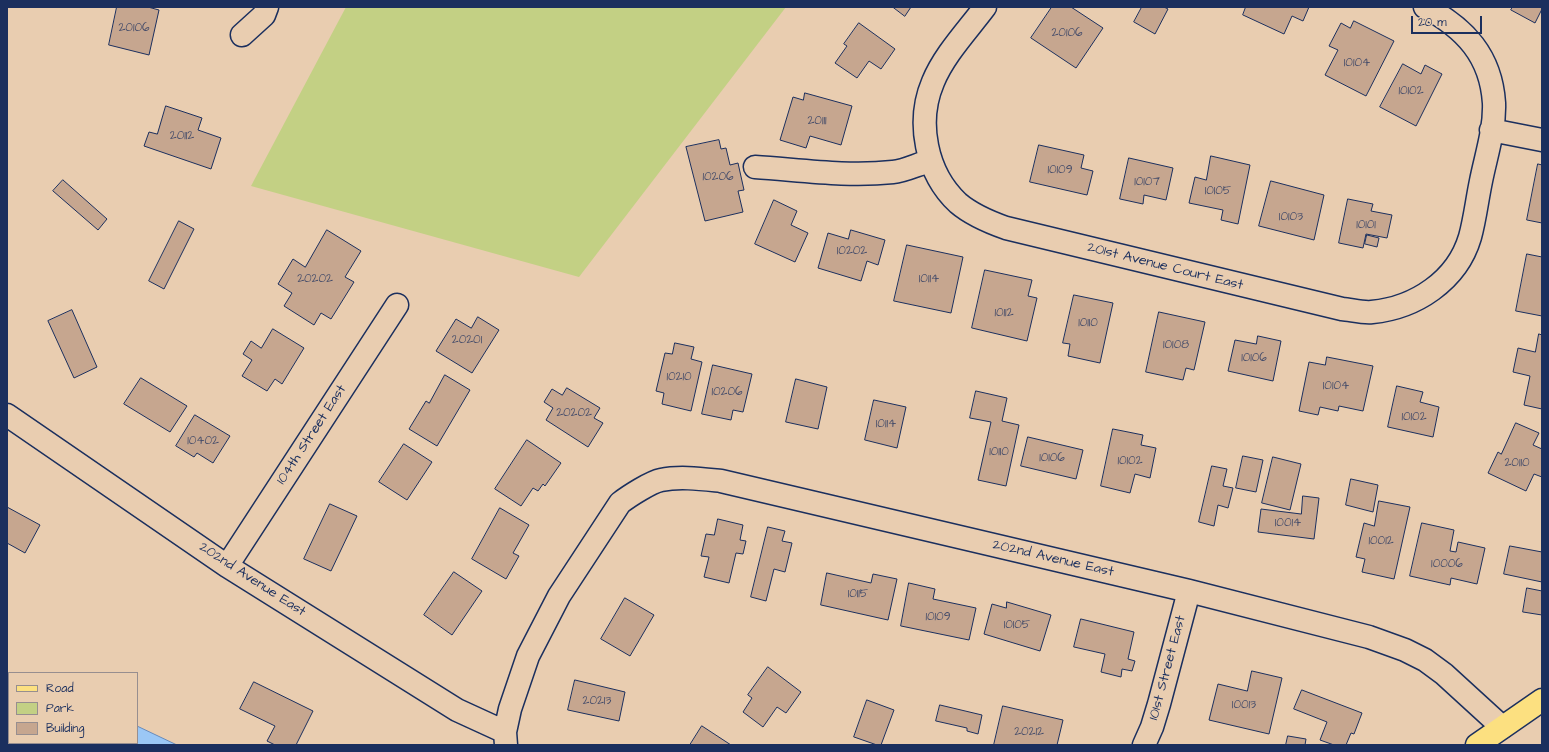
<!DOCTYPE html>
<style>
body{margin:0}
#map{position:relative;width:1549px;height:752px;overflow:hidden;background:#e9cdb0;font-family:"Architects Daughter",sans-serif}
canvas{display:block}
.frame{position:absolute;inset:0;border:8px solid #1b2f5e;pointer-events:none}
.legend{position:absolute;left:8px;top:672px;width:130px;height:72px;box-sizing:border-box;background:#e9cdb0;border:1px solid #978e8f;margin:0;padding:5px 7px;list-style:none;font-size:12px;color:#1b2f5e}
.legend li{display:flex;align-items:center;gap:8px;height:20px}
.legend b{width:20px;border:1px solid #978e8f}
.scale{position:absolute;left:1411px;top:16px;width:71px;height:18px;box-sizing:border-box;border:2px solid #1b2f5e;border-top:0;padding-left:5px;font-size:12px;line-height:14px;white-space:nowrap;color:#1b2f5e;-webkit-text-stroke:3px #e9cdb0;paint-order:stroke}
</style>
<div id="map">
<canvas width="1549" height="752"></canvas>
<div class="frame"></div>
<ul class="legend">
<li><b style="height:5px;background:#fce080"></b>Road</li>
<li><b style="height:11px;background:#c3d084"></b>Park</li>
<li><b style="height:11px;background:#c6a68f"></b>Building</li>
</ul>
<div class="scale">20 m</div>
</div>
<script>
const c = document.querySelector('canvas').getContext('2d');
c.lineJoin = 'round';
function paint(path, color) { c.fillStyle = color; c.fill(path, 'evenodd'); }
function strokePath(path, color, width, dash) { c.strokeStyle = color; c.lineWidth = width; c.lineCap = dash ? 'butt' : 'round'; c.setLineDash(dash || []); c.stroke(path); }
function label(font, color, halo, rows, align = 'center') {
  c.font = font + ' "Architects Daughter",sans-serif'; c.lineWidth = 3; c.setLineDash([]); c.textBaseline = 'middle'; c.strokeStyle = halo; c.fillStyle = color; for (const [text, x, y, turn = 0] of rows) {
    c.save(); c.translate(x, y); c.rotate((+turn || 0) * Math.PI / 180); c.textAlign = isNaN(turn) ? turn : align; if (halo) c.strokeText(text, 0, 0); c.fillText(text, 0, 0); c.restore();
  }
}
const green = new Path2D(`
 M346 7H786L579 277 251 186Z`);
const water = new Path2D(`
 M9 694V743H137V726L177 745H7V695Z`);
const building = new Path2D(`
 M117 7H148L159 10 149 55 109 45Z
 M893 7H911L905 16Z
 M1052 7H1071L1103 28 1076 68 1031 38Z
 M1142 7H1164L1168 9 1155 34 1134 22Z
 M1246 7H1309L1303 21 1292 16 1284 34 1243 15Z
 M1513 7H1542V9L1535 23 1511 10Z
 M1354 21 1394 41 1366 96 1325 75 1338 50 1329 46 1341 23 1350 28Z
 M859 23 895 49 881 69 869 61 857 78 835 63 847 46 844 44Z
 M1403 64 1421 74 1425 65 1442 74 1416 126 1380 107Z
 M805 93 852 106 841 145 810 136 806 148 780 140 793 97 803 100Z
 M166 106 202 118 198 130 221 138 211 169 144 146 149 132 157 134Z
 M719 140 721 149 726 148 730 165 738 163 744 190 738 191 743 212 705 221 686 147Z
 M1039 145 1084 155 1081 168 1093 171 1087 195 1030 182Z
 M1211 156 1250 165 1238 224 1221 220 1223 210 1189 203 1195 177 1206 180Z
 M1129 158 1173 168 1166 200 1144 195 1143 204 1120 199Z
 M1538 164 1542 165V223L1527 220Z
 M63 180 107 219 98 230 53 191Z
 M1271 181 1324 195 1314 240 1259 226Z
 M1348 199 1373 204 1371 211 1392 215 1387 238 1366 234 1363 248 1339 243Z
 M774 200 797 211 791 225 808 233 795 262 755 244Z
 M179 221 194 229 164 289 149 281Z
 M327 230 361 251 345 277 354 282 331 319 321 313 314 325 284 306 292 293 278 284 293 259 305 267Z
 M851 230 885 240 878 265 867 261 861 281 818 268 828 233 848 239Z
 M1367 235 1379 238 1377 247 1365 244Z
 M907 245 963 257 951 313 894 301Z
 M1527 254 1542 257V316L1516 311Z
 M985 270 1032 280 1028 296 1037 298 1027 341 972 328Z
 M1074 295 1113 303 1100 363 1068 356 1070 344 1063 343Z
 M72 310 97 367 74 378 48 321Z
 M1159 312 1205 322 1194 370 1186 368 1183 380 1146 372Z
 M478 317 499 330 472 373 436 351 456 319 471 328Z
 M273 329 304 348 282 384 275 379 267 391 242 376 252 360 243 354 251 341 261 348Z
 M1539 334 1542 335V409L1524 405 1530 376 1513 372 1518 348 1535 352Z
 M1258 336 1281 341 1273 381 1228 371 1235 340 1256 344Z
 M675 343 694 347 691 359 702 362 691 411 662 404 664 393 656 391 665 353 672 354Z
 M1327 357 1373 366 1363 411 1339 406 1338 411 1320 407 1318 415 1299 411 1309 362 1325 365Z
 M713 365 752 374 743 412 733 410 731 420 702 414Z
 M445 375 470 390 437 446 409 429 426 401 429 403Z
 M141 378 187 406 170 432 124 404Z
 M796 379 827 387 818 429 786 422Z
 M1397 386 1423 392 1420 402 1439 407 1433 437 1388 427Z
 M567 388 600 408 594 418 603 423 588 447 546 420 553 408 544 402 552 389 562 395Z
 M976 391 1007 398 1002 421 1019 425 1006 486 978 480 991 422 970 418Z
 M874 400 906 407 897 448 865 440Z
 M195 415 230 436 213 463 197 453 194 457 176 446Z
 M1516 423 1539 433 1533 445 1542 449V477L1534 474 1526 491 1488 473 1498 452 1501 454Z
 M1113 429 1143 435 1141 445 1156 448 1150 478 1135 474 1130 493 1101 486Z
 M1028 437 1083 450 1076 479 1021 466Z
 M527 440 561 463 545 486 543 484 538 491 533 488 521 506 495 489Z
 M404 444 432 462 407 500 379 482Z
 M1243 456 1263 460 1256 492 1236 488Z
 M1273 457 1301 464 1290 510 1262 503Z
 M1212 466 1227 469 1223 486 1233 488 1228 508 1218 505 1214 526 1199 522Z
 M1351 479 1378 485 1373 512 1346 505Z
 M1303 496 1319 498 1314 539 1258 532 1261 509 1301 514Z
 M1379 501 1410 507 1394 579 1362 572 1365 559 1356 557 1364 523 1374 526Z
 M330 504 357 516 331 571 304 559Z
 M7 507 40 525 25 553 7 543Z
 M500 508 529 525 513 553 519 556 506 579 472 559Z
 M718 519 743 525 740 540 746 541 743 554 736 553 729 583 704 577 709 557 701 556 706 534 714 535Z
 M1422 523 1454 530 1450 551 1456 552 1458 542 1485 548 1477 584 1451 578 1450 585 1410 576Z
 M768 527 785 531 782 541 792 543 785 572 774 569 766 601 751 597Z
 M1510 546 1542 552V582L1504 574Z
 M454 572 482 591 452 635 424 615Z
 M827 573 871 583 873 574 897 579 888 620 821 605Z
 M909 583 935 589 933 599 976 608 969 640 901 626Z
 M1527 588 1542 591V615L1523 612Z
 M625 598 654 615 630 656 601 639Z
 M1007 602 1051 615 1040 651 984 634 992 604 1006 608Z
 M1081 619 1134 632 1128 659 1135 661 1132 671 1122 669 1121 677 1101 672 1105 654 1074 647Z
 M768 667 801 692 786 713 777 707 763 727 743 712 752 698 748 695Z
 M1252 671 1282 678 1269 734 1209 720 1218 684 1247 691Z
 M575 680 625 692 619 721 568 710Z
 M254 682 313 711 296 745H275L267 741 275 726 240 709Z
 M1302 690 1362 713 1354 734 1351 733 1346 745H1334L1320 740 1327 722 1294 709Z
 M867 700 894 710 881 745H877L854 737Z
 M940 705 982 715 978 734 967 731V728L936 721Z
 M1003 706 1063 720 1057 745H994Z
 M702 726 731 745H690Z
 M1288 736 1306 739 1305 745H1286Z`);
const minor = new Path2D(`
 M985 7C967 31 944 55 933 82 916 122 926 173 958 203 972 215 989 222 1006 228L1342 309C1352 310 1363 313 1372 312 1415 308 1457 281 1470 237 1475 219 1477 200 1481 181 1486 156 1495 129 1494 103 1491 56 1465 28 1425 7
 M242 35 264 15 267 7
 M1491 130 1542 140
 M755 167C801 170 847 177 893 172 905 171 918 164 930 161
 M7 415 227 566 457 710 505 732
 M227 566 397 305
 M506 745 505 732 510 709 528 656 559 596 620 503C629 496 651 482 661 480 680 476 702 479 721 481L1189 591 1369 637 1405 650 1425 660 1444 674 1502 727
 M1144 745 1152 727 1159 704 1189 591`);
const major = new Path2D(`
 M1477 745 1542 700`);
const numberNames = [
 ["20106",134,28],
 ["20106",1067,33],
 ["10104",1357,63],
 ["10102",1411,91],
 ["20111",817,121],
 ["20112",182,136],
 ["10109",1060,170],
 ["10206",718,177],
 ["10107",1147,182],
 ["10105",1218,191],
 ["10103",1291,217],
 ["10101",1366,225],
 ["10202",852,251],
 ["20202",315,279],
 ["10114",929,279],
 ["10112",1004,313],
 ["10110",1088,323],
 ["20201",467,340],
 ["10108",1176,345],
 ["10106",1254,358],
 ["10210",679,377],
 ["10104",1336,386],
 ["10206",727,392],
 ["20202",574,413],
 ["10102",1414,417],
 ["10114",886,424],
 ["10402",203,441],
 ["10110",999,452],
 ["10106",1052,458],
 ["10102",1130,461],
 ["20110",1517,463],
 ["10014",1288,523],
 ["10012",1381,541],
 ["10006",1447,564],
 ["10115",858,594],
 ["10109",938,617],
 ["10105",1017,625],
 ["20213",597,701],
 ["10013",1244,705],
 ["20212",1029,732]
];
const streetNames = [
 ["201st Avenue Court East",1165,267,14],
 ["104th Street East",312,435,-57],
 ["202nd Avenue East",1053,559,13],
 ["202nd Avenue East",252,580,33],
 ["101st Street East",1168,668,-75]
];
paint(green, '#c3d084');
paint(water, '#9bc7f5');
strokePath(water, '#688ab9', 1);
paint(building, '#c6a68f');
strokePath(building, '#1b2f5e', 1);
strokePath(minor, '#1b2f5e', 25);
strokePath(major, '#1b2f5e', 25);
strokePath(minor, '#e9cdb0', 22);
strokePath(major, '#fce080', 22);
label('12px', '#464d6a', null, numberNames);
label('14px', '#1b2f5e', '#e9cdb0', streetNames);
</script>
